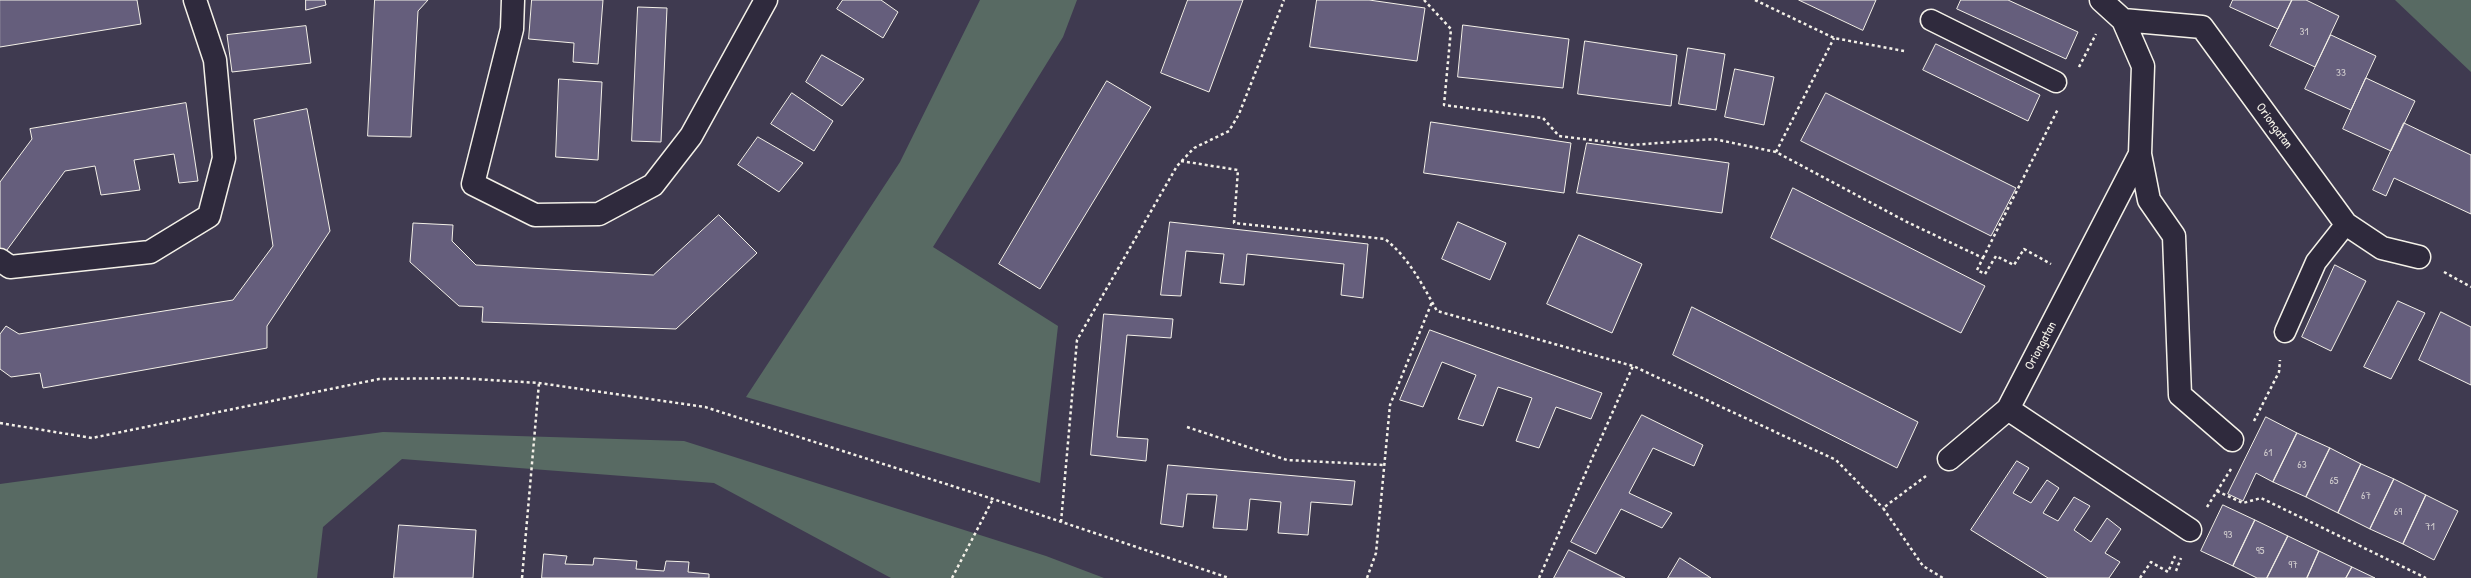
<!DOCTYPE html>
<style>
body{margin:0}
canvas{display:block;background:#3f3a50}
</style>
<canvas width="2471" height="578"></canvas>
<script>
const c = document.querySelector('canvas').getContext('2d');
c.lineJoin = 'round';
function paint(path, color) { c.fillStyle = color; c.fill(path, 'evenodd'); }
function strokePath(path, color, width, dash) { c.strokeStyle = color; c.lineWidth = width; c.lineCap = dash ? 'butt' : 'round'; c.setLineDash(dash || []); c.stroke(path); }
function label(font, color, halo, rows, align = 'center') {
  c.font = font + ' "Patrick Hand",sans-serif'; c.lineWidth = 4; c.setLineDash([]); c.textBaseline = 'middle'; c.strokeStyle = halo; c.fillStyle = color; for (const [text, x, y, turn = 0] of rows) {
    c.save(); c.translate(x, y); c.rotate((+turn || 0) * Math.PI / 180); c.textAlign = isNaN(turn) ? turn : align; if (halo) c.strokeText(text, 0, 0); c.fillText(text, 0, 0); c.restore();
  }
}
const green = new Path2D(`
 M980 0H1077L1063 37 933 247 1058 326 1040 483 746 397 900 162Z
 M2395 0H2471V72Z
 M383 432 684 441 1046 556 1104 578H891L714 483 402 459 323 527 317 578H0V484Z`);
const building = new Path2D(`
 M0 0H137L141 24 0 47Z
 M306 0H325L326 5 306 10Z
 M375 0H428L418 11 411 137 368 136Z
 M532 0H603L598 64 573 62 574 43 529 39Z
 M843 0H881L898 12 883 38 837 9Z
 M1188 0H1243L1209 92 1161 73Z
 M1317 0H1369L1425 8 1417 61 1310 47Z
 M1799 0H1876L1863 30Z
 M1961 0H2008L2078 32 2066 59 1957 9Z
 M2233 0H2292L2278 29 2230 7Z
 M2292 0H2306L2339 16 2315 67 2270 46Z
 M638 7 667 8 661 142 632 141Z
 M1463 25 1569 39 1563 88 1458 77Z
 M306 26 311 63 232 72 227 35Z
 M2331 35 2376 56 2351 110 2305 89Z
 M1585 41 1677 55 1671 106 1578 94Z
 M1936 44 2040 95 2028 121 1923 70Z
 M1688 48 1725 54 1716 110 1679 104Z
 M822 55 864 79 842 106 806 82Z
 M1735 69 1774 77 1764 125 1725 117Z
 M2366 78 2415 101 2391 151 2343 129Z
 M559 79 602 82 598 160 556 157Z
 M1107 81 1151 107 1040 289 999 264Z
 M792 93 833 121 814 151 771 124Z
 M1826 93 2016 188 1991 236 1801 141Z
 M186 103 198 181 179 183 174 154 134 160 140 190 101 195 95 166 65 171 4 254 0 250V182L32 139 30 129Z
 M307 109 330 231 267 326V348L43 388 40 373 11 377 0 369V334L6 326 19 334 233 300 273 246 254 120Z
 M1431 122 1571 143 1564 193 1424 173Z
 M2404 123 2471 155V214L2394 178 2386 196 2373 190Z
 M758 137 803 163 779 192 738 165Z
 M1587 143 1729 163 1722 213 1577 193Z
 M1793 188 1985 286 1961 333 1771 238Z
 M719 215 757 253 676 329 482 322 483 307 459 306 410 262 413 223 453 225 452 241 476 265 653 275Z
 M1170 222 1368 244 1363 298 1341 295 1344 264 1247 254 1244 285 1220 283 1224 254 1186 251 1181 296 1161 295Z
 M1458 222 1506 243 1490 280 1442 259Z
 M1579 235 1642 264 1612 333 1547 304Z
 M2335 265 2366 281 2331 351 2302 337Z
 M2398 301 2425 313 2391 379 2364 367Z
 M1692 307 1918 422 1897 468 1673 355Z
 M2441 312 2471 327V385L2419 360Z
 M1104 314 1173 319 1171 338 1127 335 1117 437 1148 439 1146 461 1091 455Z
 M1430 330 1602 393 1591 419 1556 407 1539 448 1516 441 1532 398 1498 387 1483 426 1458 419 1476 375 1442 362 1423 407 1400 400Z
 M1642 415 1703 445 1694 466 1653 448 1629 493 1672 513 1662 528 1621 509 1596 554 1571 542Z
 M2266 417 2297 433 2273 482 2256 473 2243 501 2228 494Z
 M2297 433 2330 448 2306 497 2273 482Z
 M2330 448 2361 464 2338 513 2306 497Z
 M2017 461 2029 468 2013 493 2031 503 2047 480 2059 488 2043 513 2058 521 2074 497 2090 506 2074 530 2091 542 2107 518 2121 529 2105 553 2120 562 2109 578H2048L1971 530Z
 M2361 464 2394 479 2370 529 2338 513Z
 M1168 465 1355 481 1352 505 1311 502 1308 535 1278 533 1281 502 1250 499 1247 530 1213 528 1217 495 1187 494 1183 527 1161 524Z
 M2394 479 2426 495 2403 544 2370 529Z
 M2426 495 2458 511 2434 560 2403 544Z
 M2223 505 2255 520 2233 566 2201 551Z
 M2255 520 2288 536 2267 578H2257L2233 566Z
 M399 525 476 530 473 578H394Z
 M2288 536 2319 551 2307 578H2267Z
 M1569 550 1625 578H1554Z
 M2319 551 2352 567 2346 578H2307Z
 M544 554 567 556 565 564 593 565 594 558 637 561 636 569 664 571 666 561 689 562 688 572 709 574V578H542Z
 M1680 558 1711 578H1668Z
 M2352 567 2375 578H2346Z`);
const path = new Path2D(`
 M1424 0 1451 29 1444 105 1543 118 1559 136 1631 145 1714 139 1776 152 1907 222 1983 258 1977 270 1985 274 1996 256 2014 265 2024 249 2051 264
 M1755 0 1834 38 1904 51
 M2079 67 2096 34
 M1776 152 1834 38
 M1181 161 1238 170 1234 223 1385 239C1409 258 1422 284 1437 311L1633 366 1836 460 1883 508
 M1983 258 2058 109
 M2444 272 2471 287
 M2254 421 2279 372 2280 360
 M0 423 92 438 379 379 458 378 539 383 705 407 993 499 1229 578
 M1187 427 1287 460 1384 465
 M1926 476 1883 508 1923 566 1943 578
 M2217 491 2243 503 2261 498 2426 578
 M2207 507 2231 469
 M1061 522 1077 340 1177 166 1194 148 1229 131 1239 114 1284 0
 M2176 571 2181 558
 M522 578 539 383
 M952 578 993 499
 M1367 578 1376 553 1390 405 1432 302
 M1539 578 1633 366
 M2140 578 2151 562 2168 572 2175 556`);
const lane = new Path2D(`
 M1931 20 2056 82
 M2285 332 2316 262 2346 224`);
const street = new Path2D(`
 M513 0 512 29 473 184 535 215 599 214 653 185 691 136 766 0
 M2101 0 2123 20 2143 66 2140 154 2008 409 2190 530
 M2123 20 2202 27 2346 224 2382 248 2419 257
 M2140 154 2149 200 2174 236 2180 395 2232 440
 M0 260 10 267 150 252 209 216 224 158 215 60 195 0
 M1949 459 2008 409`);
const numberNames = [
 ["31",2304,32],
 ["33",2341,73],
 ["61",2268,453],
 ["63",2302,465],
 ["65",2334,481],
 ["67",2366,496],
 ["69",2398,512],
 ["71",2430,527],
 ["93",2228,535],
 ["95",2260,551],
 ["97",2293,565]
];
const streetNames = [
 ["Oriongatan",2274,126,54],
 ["Oriongatan",2041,346,-62]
];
paint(green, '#586a63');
paint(building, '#655e7c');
strokePath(building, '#f4f1e8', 1);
strokePath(lane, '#f4f1e8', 23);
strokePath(street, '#f4f1e8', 25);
strokePath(path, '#f4f1e8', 2.5, [3, 3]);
strokePath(lane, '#2f2a3d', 20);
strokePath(street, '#2f2a3d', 22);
label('11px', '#d0cccd', null, numberNames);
label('13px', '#f4f1e8', '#2f2a3d', streetNames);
</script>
